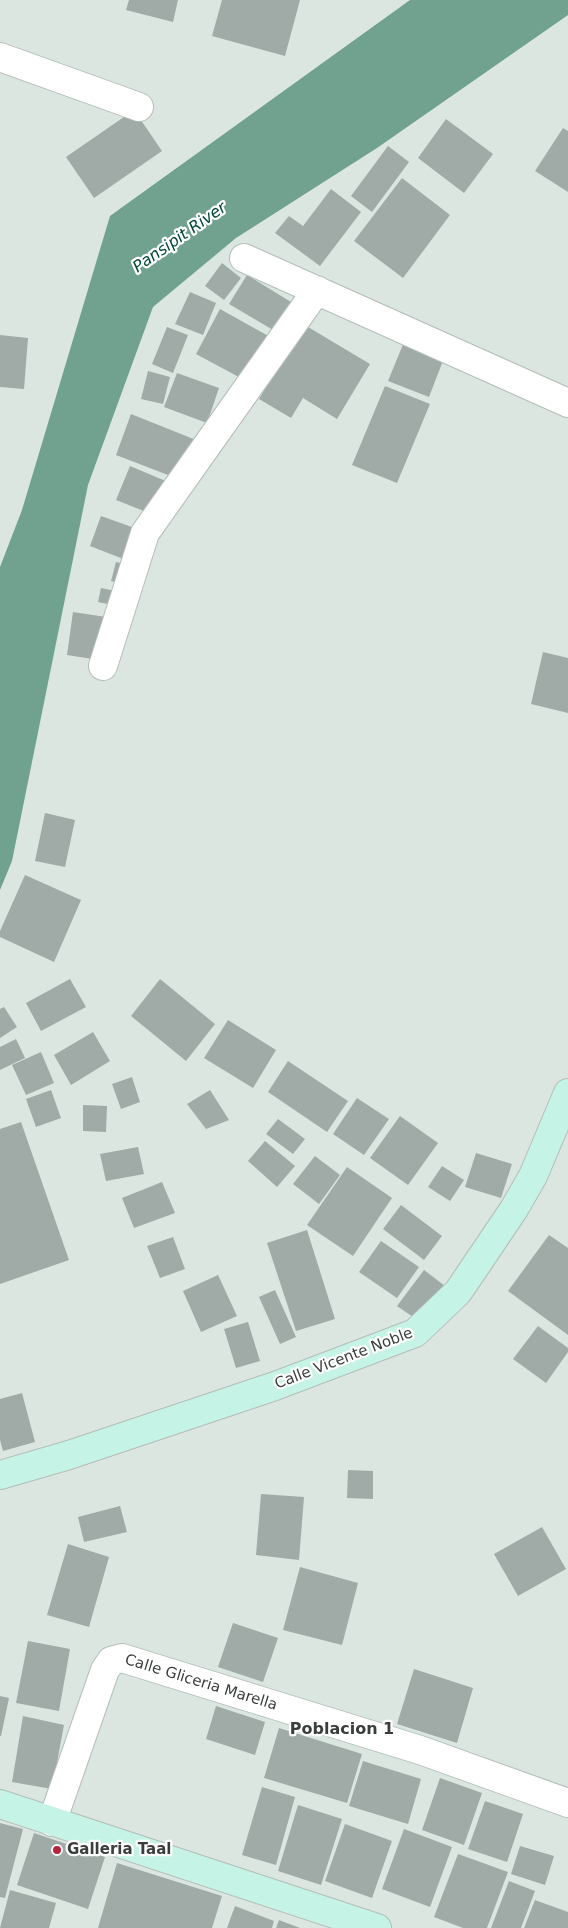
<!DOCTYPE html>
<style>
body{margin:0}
canvas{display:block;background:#dbe6e1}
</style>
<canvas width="568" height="1928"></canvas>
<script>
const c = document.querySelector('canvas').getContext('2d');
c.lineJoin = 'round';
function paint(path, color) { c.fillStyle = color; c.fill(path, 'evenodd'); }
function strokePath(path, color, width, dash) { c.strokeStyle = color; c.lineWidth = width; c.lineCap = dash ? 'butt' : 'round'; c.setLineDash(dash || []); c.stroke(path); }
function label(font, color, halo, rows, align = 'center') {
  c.font = font + ' "DejaVu Sans",sans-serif'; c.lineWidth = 4.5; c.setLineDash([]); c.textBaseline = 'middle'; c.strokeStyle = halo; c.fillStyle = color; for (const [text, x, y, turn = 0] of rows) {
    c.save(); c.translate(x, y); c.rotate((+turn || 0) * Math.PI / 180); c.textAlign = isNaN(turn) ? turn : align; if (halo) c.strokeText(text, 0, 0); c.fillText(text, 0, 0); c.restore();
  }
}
const water = new Path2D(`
 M410 0H568V15L377 148 236 238 153 307 88 485 12 861 0 890V567L22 510 110 216Z`);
const building = new Path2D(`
 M129 0H178L173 22 126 10Z
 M222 0H300L285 56 212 36Z
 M134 110 162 151 94 198 66 157Z
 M446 119 493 154 464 193 418 158Z
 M563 128 568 131V192L535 171Z
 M388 146 409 162 372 212 351 196Z
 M402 178 450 215 403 278 354 241Z
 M331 189 361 212 320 266 275 233 289 216 303 226Z
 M222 263 241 278 224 300 205 286Z
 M247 275 291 302 273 330 229 304Z
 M190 292 216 303 203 335 175 324Z
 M220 309 272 338 248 382 196 354Z
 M303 324 370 364 337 419 303 398 291 418 259 399Z
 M167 327 188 335 173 373 152 364Z
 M0 335 28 338 24 389 0 387Z
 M404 342 444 358 429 397 388 381Z
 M148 371 170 377 163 404 141 399Z
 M177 373 219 388 207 423 164 407Z
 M385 386 430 404 397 483 352 465Z
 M131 414 196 440 181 480 116 455Z
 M130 466 168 482 154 515 116 500Z
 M101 516 143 531 131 562 90 546Z
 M116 562 133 566 128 586 111 581Z
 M101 588 125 593 122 607 98 602Z
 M73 612 106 617 99 660 67 655Z
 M543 652 568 658V713L531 704Z
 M45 813 75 820 65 867 35 861Z
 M25 875 81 900 54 962 0 937V931Z
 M70 979 86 1007 41 1031 26 1003Z
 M160 979 215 1024 186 1061 131 1016Z
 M4 1007 17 1027 0 1038V1009Z
 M228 1020 276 1050 253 1088 204 1058Z
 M93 1032 110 1061 71 1085 54 1055Z
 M16 1039 25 1058 0 1070V1047Z
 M41 1052 54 1083 26 1095 12 1065Z
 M288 1061 348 1101 327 1132 268 1092Z
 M132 1077 140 1102 121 1109 112 1084Z
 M51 1090 61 1118 36 1127 26 1099Z
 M210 1090 229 1120 206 1129 187 1104Z
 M357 1098 389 1119 364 1155 333 1134Z
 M83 1105 107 1106 106 1132 83 1131Z
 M400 1116 438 1143 408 1185 370 1158Z
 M278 1119 305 1139 293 1154 266 1134Z
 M21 1122 69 1260 0 1284V1129Z
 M265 1141 295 1166 277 1187 248 1161Z
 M138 1147 144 1174 106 1181 100 1154Z
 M476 1153 512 1164 501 1198 465 1187Z
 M315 1156 340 1175 319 1204 293 1184Z
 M442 1166 464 1180 450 1201 428 1187Z
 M347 1167 392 1198 353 1256 307 1225Z
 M162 1182 175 1213 134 1228 122 1198Z
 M401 1205 442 1236 424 1260 383 1229Z
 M307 1230 335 1319 296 1331 267 1243Z
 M549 1235 568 1248V1335L508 1291Z
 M173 1237 185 1269 160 1278 147 1246Z
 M381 1241 419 1267 397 1298 359 1272Z
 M424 1270 445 1286 419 1321 397 1306Z
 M218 1275 237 1316 201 1332 183 1291Z
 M275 1290 296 1337 280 1344 259 1297Z
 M248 1322 260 1361 236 1368 224 1329Z
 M538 1326 568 1348V1352L546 1383 513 1359Z
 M22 1393 35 1442 3 1451 0 1440V1399Z
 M348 1470 373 1471V1499L347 1498Z
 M261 1494 304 1497 299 1560 256 1555Z
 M120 1506 127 1532 84 1542 78 1517Z
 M542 1527 566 1569 518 1596 494 1554Z
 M68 1544 109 1557 89 1627 47 1615Z
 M300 1567 358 1583 342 1645 283 1630Z
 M233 1623 278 1638 263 1682 218 1667Z
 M28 1641 70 1649 59 1711 16 1703Z
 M414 1669 473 1688 457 1743 397 1724Z
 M0 1696 9 1698 1 1736H0Z
 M216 1706 265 1722 255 1755 206 1739Z
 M23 1716 64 1725 52 1789 12 1782Z
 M279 1728 362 1754 347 1803 264 1778Z
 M363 1761 421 1779 408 1824 349 1806Z
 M440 1778 482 1793 464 1845 422 1830Z
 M262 1787 295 1797 276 1865 242 1855Z
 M485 1801 523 1814 507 1862 468 1849Z
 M298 1805 342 1819 321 1885 278 1871Z
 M0 1823 23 1829 5 1898 0 1897Z
 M345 1824 392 1841 372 1898 325 1881Z
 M404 1829 452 1847 430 1907 382 1889Z
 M34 1833 105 1857 88 1909 17 1885Z
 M520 1846 554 1856 545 1885 511 1874Z
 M458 1854 508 1872 487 1928H463L434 1917Z
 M117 1863 222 1896 212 1928H98Z
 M509 1881 535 1891 521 1928H491Z
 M10 1890 56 1903 49 1928H0Z
 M535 1900 568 1912V1928H524Z
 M235 1906 274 1921 272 1928H227Z
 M279 1920 300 1928H276Z`);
const minor = new Path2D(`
 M0 57 139 107
 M244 258 568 403
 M103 666 145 533 317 290
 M52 1822 105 1670 111 1661 122 1658 420 1750 568 1803`);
const secondary = new Path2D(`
 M0 1475 69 1455 275 1386 415 1333 458 1292 514 1209 533 1176 568 1093
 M0 1804 377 1928`);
const markers = [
 [57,1850,5,"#b5233c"]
];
const streetNames = [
 ["Calle Vicente Noble",344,1359,-21],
 ["Calle Gliceria Marella",201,1683,17]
];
const poiNames = [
 ["Galleria Taal",67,1850]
];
const waterNames = [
 ["Pansipit River",180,238,-35]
];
const neighbourhoodNames = [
 ["Poblacion 1",342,1730]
];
paint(water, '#70a28f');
paint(building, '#a0aaa6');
strokePath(minor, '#b4beb9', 30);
strokePath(secondary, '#b4beb9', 30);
strokePath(minor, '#fff', 28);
strokePath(secondary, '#c5f3e5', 28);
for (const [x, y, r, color] of markers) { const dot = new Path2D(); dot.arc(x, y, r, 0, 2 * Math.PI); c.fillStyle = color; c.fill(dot); strokePath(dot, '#fff', 2); }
label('15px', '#393d3b', '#fff', streetNames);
label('bold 15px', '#393d3b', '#fff', poiNames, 'left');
label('italic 16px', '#004935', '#fff', waterNames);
label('bold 16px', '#393d3b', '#fff', neighbourhoodNames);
</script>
